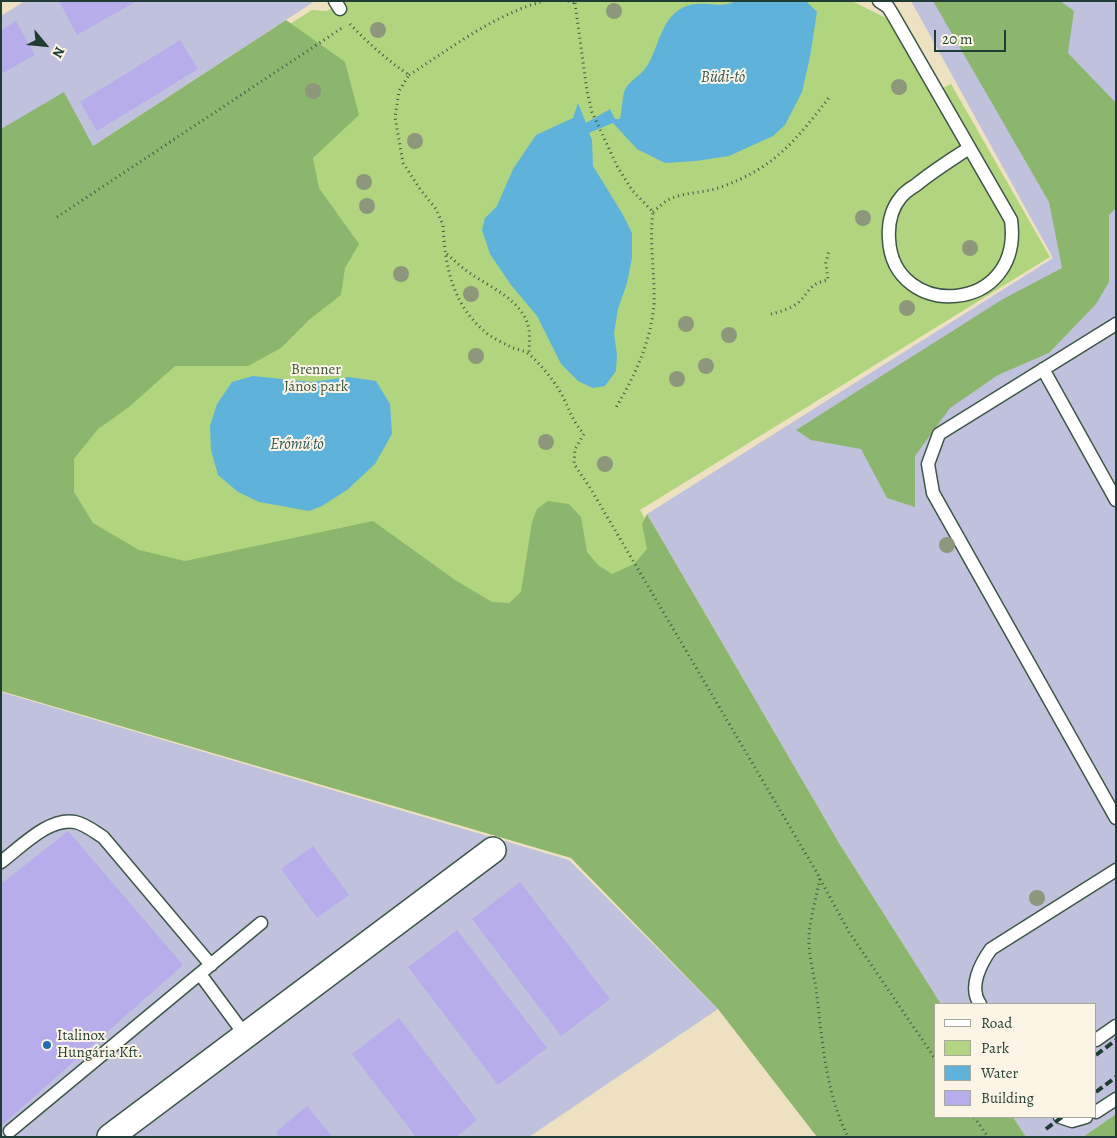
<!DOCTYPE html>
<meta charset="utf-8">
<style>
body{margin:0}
#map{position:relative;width:1117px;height:1138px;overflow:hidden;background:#eee1c1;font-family:Alegreya,serif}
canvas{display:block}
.frame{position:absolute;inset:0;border:2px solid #1f3d34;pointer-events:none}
.legend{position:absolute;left:934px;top:1003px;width:162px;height:115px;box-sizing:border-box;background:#fcf5e5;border:1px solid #a4ab9e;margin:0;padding:6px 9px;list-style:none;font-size:15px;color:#1f3d34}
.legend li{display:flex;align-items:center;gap:10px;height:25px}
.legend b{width:25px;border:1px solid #a4ab9e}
.north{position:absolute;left:20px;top:20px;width:50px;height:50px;-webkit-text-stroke:4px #fcf5e5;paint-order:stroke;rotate:118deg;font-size:14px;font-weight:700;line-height:20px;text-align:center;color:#1f3d34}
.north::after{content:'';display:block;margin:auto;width:18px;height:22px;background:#1f3d34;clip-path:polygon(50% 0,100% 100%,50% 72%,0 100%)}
.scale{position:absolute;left:934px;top:30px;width:72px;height:22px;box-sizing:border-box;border:2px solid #1f3d34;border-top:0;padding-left:6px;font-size:15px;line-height:18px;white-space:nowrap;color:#1f3d34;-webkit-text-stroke:4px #fcf5e5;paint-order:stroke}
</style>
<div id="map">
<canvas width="1117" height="1138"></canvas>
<div class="frame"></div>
<ul class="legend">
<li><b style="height:6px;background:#fff"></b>Road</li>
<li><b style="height:14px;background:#b1d57e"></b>Park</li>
<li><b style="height:14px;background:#5fb3db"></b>Water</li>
<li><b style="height:14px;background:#b7adec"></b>Building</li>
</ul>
<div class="north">N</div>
<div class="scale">20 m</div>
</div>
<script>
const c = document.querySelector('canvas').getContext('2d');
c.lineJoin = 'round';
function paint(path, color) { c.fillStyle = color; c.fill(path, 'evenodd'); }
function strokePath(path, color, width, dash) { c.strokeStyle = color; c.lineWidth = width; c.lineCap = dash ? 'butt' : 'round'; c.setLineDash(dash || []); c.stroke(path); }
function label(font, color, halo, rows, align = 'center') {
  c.font = font + ' Alegreya,serif'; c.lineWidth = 4; c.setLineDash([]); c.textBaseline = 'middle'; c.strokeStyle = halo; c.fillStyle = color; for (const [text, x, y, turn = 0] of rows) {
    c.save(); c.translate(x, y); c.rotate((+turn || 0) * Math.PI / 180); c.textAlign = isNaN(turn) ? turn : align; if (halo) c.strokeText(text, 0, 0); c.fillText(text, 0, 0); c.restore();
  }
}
const industrial = new Path2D(`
 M25 1H315L93 146 1 129V16Z
 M911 1H1116V1114L1083 1137H1026L1013 1117H1096V1004H941L839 843 647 514 1053 258Z
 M1 692 569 860 718 1009 529 1137H1Z`);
const green = new Path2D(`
 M342 1H852L892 21 931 94 951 84 1050 257 640 510 767 731 936 1004V1117L939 1137 706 768 1 676V224L90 150 312 10 327 11Z`);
const forest = new Path2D(`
 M933 1H1060L1074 11 1068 53 1116 103V208L1109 215V282L1096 304 1049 353 998 375 950 408 915 456V507L887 498 861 449 811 440 796 430 1003 299 1062 268 1049 202Z
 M286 20 345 62 359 115 313 158 319 188 359 244 345 268 341 295 310 319 281 348 248 366H175L129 407 98 429 74 459V492L93 523 139 550 185 561 373 521 455 580 492 602 509 603 521 592 532 522 537 509 548 501 569 504 581 517 587 552 598 565 612 574 634 564 647 549 642 524 647 514 839 843 941 1004H936V1117H1013L1026 1137H817L718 1009 571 858 1 691V129L64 92 93 146Z
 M1116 1114V1137H1083Z`);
const water = new Path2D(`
 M739 1H806L817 12 810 57 802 92 785 125 773 136 729 156 696 161 665 163 637 149 613 123 589 133 592 140 593 166 622 213 632 233V258L627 283 618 309 614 333 617 355 616 371 605 386 593 388 578 381 561 364 537 316 511 285 490 254 482 230 485 218 497 206 513 169 536 135 573 118 578 103 586 123 610 109 615 119H620C622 110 622 100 624 92 628 81 638 78 645 69 659 50 659 21 682 8 693 2 708 4 720 5 726 5 733 2 739 1Z
 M253 376 312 382 349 377 376 381 390 404 392 434 375 464 347 490 322 506 309 511 259 502 238 492 218 475 211 450 210 426 217 404 232 382Z`);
const building = new Path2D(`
 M59 1H137L77 35Z
 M16 21 35 55 1 74V30Z
 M180 40 198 69 97 131 80 102Z
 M68 831 183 965 1 1126V884Z
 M313 846 349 895 317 918 281 869Z
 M520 882 610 999 561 1036 472 919Z
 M457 930 547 1048 498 1085 408 967Z
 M399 1018 477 1120 456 1137H416L352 1054Z
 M307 1106 333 1137H279L276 1132Z`);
const path = new Path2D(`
 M568 1 575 3 576 1
 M575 3 587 91 592 112 617 166 632 190 653 212C649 242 655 273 654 304 651 342 634 378 615 409
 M350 24C368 43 387 60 409 75L399 91 395 117 403 163 420 189 436 209 443 225C445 268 453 307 489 335 495 339 503 343 509 346 516 350 525 350 530 355 544 368 557 384 565 401 571 414 574 423 584 434L575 449 574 464 589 486 820 878C817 895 810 918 809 935 808 952 813 971 816 988 822 1038 825 1091 848 1137
 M409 75C453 47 493 15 544 1
 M653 212C659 207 665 201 672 198 687 192 705 193 721 187 775 168 797 139 831 95
 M57 217 342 28
 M447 254C455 261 462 268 471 274 492 288 525 302 529 330 530 338 529 346 529 354
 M771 314C780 312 793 308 800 301 811 289 810 284 828 280L826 263 829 250
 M820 879 849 932 936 1060
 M974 1117 988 1137`);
const lane = new Path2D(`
 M335 1 340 9
 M879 1 888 7 893 15 1011 220C1024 315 893 321 889 239 888 224 891 209 901 197 905 192 911 188 916 185 933 171 951 160 969 148
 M1116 324 939 434 928 464 933 493 1116 818
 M1043 369 1116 500
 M1 862C21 847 49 817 75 822 85 824 95 832 103 837L211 965
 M200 974 245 1035
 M980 1004C968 987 981 963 991 949L1116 870
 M1096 1040 1116 1026
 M1096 1112 1116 1099
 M1060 1117 1072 1121 1086 1117
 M10 1131 261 923`);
const street = new Path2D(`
 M110 1137 493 850`);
const rail = new Path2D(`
 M1096 1055 1116 1040
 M1096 1092 1116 1077
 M1046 1129 1062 1117`);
const trees = [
 [614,11],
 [378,30],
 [899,87],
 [313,91],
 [415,141],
 [364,182],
 [367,206],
 [863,218],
 [970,248],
 [401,274],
 [471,294],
 [907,308],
 [686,324],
 [729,335],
 [476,356],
 [706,366],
 [677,379],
 [546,442],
 [605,464],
 [947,545],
 [1037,898]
];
const markers = [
 [47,1045,5,"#1f6fb2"]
];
const parkNames = [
 ["Brenner",316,370],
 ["János park",316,387]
];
const poiNames = [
 ["Italinox",57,1036],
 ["Hungária Kft.",57,1053]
];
const waterNames = [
 ["Büdi-tó",723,78],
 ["Erőmű tó",297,445]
];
paint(industrial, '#c0c2dd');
paint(green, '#b1d57e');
paint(forest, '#8cb66d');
paint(water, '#5fb3db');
paint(building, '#b7adec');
strokePath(lane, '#3e5649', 15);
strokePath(street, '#3e5649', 28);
strokePath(path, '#3e5649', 3, [1, 4]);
strokePath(lane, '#fff', 12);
strokePath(street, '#fff', 25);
strokePath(rail, '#1f3d34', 4, [8, 4]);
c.fillStyle = '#8c977c';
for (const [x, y] of trees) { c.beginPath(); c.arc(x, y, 8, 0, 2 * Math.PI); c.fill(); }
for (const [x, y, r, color] of markers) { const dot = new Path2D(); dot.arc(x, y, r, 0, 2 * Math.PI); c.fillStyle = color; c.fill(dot); strokePath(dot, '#fcf5e5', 2); }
label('15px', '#3c5b43', '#fcf5e5', parkNames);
label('15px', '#1f3d34', '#fcf5e5', poiNames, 'left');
label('italic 16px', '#2f5a5e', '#fcf5e5', waterNames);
</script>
